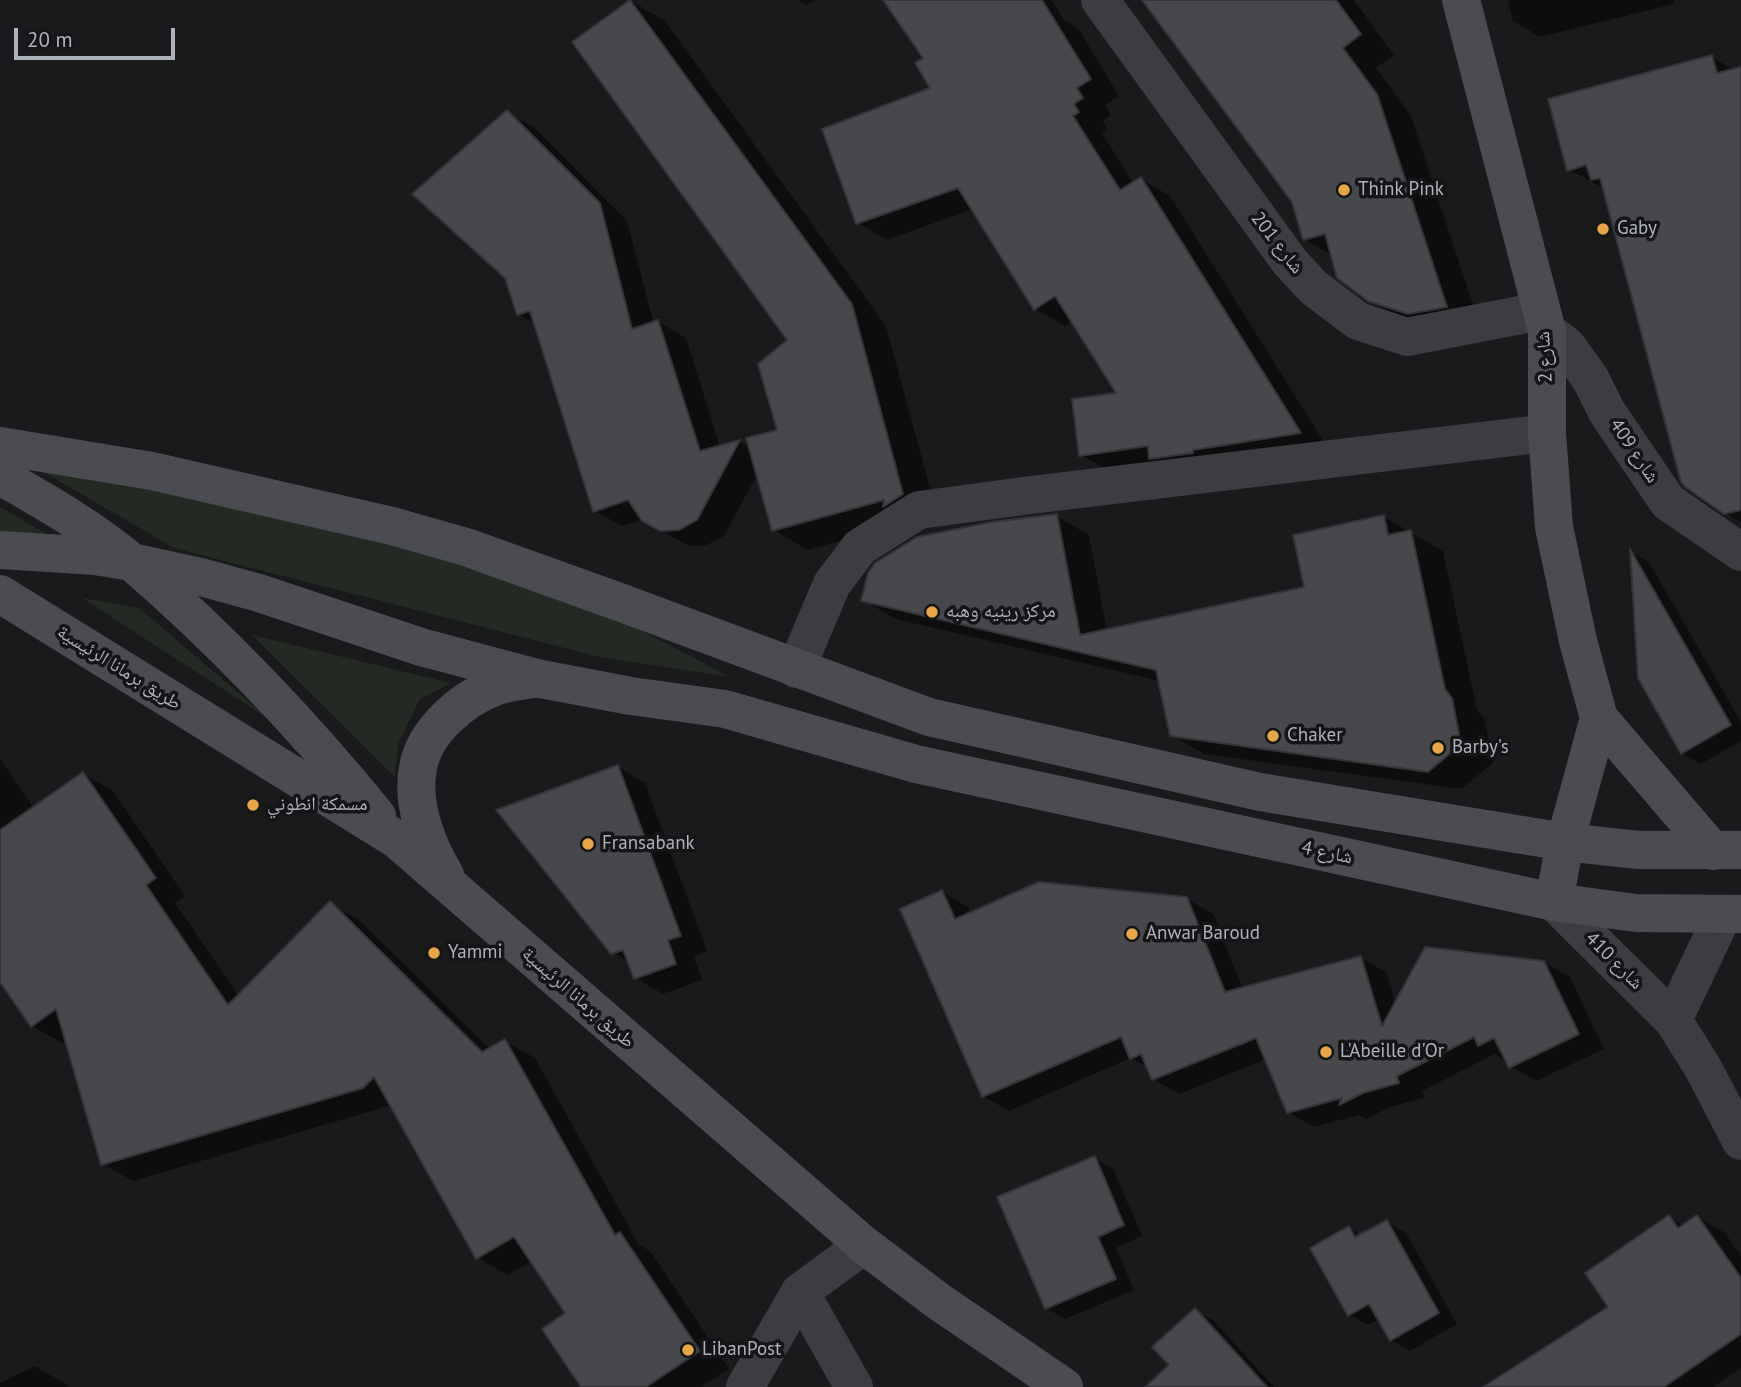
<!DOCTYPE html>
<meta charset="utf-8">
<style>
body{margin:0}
#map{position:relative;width:1741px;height:1387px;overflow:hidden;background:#1a1a1c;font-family:"PT Sans",sans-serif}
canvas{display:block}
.scale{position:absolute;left:14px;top:28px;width:161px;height:32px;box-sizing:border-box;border:4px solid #aeb3bb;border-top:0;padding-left:9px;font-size:21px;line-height:24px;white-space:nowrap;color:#aeb3bb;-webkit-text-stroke:5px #151517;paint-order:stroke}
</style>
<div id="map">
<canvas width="1741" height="1387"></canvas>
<div class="scale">20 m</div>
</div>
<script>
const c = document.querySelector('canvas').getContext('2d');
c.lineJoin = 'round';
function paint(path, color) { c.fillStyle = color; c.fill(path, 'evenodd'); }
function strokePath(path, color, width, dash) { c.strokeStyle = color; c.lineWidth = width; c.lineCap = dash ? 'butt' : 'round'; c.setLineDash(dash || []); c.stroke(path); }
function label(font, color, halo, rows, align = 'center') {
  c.font = font + ' "PT Sans","Noto Naskh Arabic",sans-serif'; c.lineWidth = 7; c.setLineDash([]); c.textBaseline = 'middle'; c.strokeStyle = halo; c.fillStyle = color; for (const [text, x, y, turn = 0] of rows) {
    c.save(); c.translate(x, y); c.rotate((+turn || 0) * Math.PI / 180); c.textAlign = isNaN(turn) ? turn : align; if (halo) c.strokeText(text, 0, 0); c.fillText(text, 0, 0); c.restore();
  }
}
const green = new Path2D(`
 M11 453 195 481 574 595 730 677 600 657 174 548Z
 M0 507 50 536 0 538Z
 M82 598 139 608 269 719Z
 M252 635 451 683 420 699 398 744 395 777Z`);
const shadow = new Path2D(`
 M797 0H815L807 5Z
 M886 0H1051L1065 21 1078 28 1119 96 1105 105 1111 115 1103 121 1108 130 1102 133 1133 183 1141 179 1170 196 1329 450 1111 472 1081 455 1119 395 1073 321 1065 326 1035 309 973 209 887 240 858 223 933 89 925 59Z
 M1145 0H1354L1394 55 1376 68 1411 116 1480 326 1405 320 1369 300 1333 256 1304 239 1294 201Z
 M1508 0H1673L1674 4 1540 37 1513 21Z
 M631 1 665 21 886 326 937 514 808 550 774 530 758 473 724 536 707 545 689 546 643 520 622 526 595 511 537 325 518 314 507 112 535 128 627 221 654 324 658 322 686 338 720 447 740 442 751 448 779 432 789 340Z
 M1712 57 1734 70 1741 68V522L1725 513 1605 189 1568 169Z
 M1056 516 1089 535 1107 631 1306 588 1384 517 1443 551 1477 710 1484 718 1493 763 1461 789 1204 754 1171 735 1160 681 896 619 863 600Z
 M1632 552 1649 562 1741 722V741L1701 764 1682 753 1640 678Z
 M0 759 34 808 83 774 113 791 185 896 175 903 239 996 330 903 360 921 490 1049 505 1041 535 1058 639 1245 650 1251 729 1369 701 1387H583L568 1314 532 1261 507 1275 477 1257 392 1105 133 1181 103 1164 67 1039 62 1043 32 1026 0 979Z
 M618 767 645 783 707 951 694 956 702 980 663 994 635 978 629 962 612 952Z
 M942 892 968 907 971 914 1187 899 1213 914 1243 989 1361 958 1387 973 1396 1004 1544 962 1570 977 1604 1049 1536 1081 1510 1066 1505 1060 1495 1054 1422 1091 1424 1098 1390 1107 1366 1119 1359 1115 1314 1127 1288 1112 1266 1059 1179 1094 1153 1079 1149 1068 1131 1058 1009 1111 983 1096Z
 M1094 1158 1113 1169 1142 1236 1116 1248 1134 1290 1065 1319 1046 1308Z
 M1669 1217 1685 1226 1698 1217 1725 1233 1741 1256V1368L1713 1387H1486L1611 1307Z
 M1387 1222 1406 1233 1457 1324 1410 1351 1391 1340 1379 1319 1368 1325 1349 1315V1228L1362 1236Z
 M1195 1310 1214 1321 1274 1387H1175L1171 1365Z
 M35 1366 69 1386 70 1387H0V1383Z`);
const building = new Path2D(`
 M630 0 852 304 903 494 883 507 884 500 772 531 746 438 777 430 758 364 787 340 572 42Z
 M883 0H1042L1091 79 1077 88 1083 98 1074 104 1079 112 1073 116 1120 190 1141 177 1301 433 1193 450V453L1149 459 1148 446 1079 456 1072 399 1116 393 1055 296 1034 310 958 188 856 224 822 129 930 88 915 63 923 58Z
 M1142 0H1336L1361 34 1343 48 1377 94 1447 307 1408 314 1368 301 1337 278 1325 234 1303 240 1292 202Z
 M1712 55 1717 73 1741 67V510L1724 514 1684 486 1681 482 1600 178 1591 180 1586 165 1567 171 1548 99Z
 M507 110 600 203 632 329 658 320 700 451 740 440 697 520 679 530 660 531 642 521 628 500 593 512 530 311 517 315 505 278 412 194Z
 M1057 514 1080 635 1304 587 1293 535 1384 515 1388 535 1411 530 1445 689 1452 698 1461 744 1428 772 1170 736 1156 670 861 601 868 573 875 563 917 537 992 522Z
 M1630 549 1731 725 1681 754 1638 678Z
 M618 765 681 936 668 940 676 964 634 979 623 950 611 954 496 810Z
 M83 772 156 878 146 885 228 1005 330 901 482 1052 505 1039 615 1235 620 1232 700 1351 646 1387H581L542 1329 565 1313 514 1237 476 1259 374 1077 363 1088 101 1165 56 1009 31 1027 0 982V830Z
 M1039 882 1187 897 1225 992 1361 956 1382 1026 1425 947 1544 961 1579 1034 1509 1068 1494 1038 1478 1046 1474 1037 1397 1076 1399 1083 1363 1093 1339 1105 1342 1098 1287 1113 1256 1038 1152 1080 1141 1054 1130 1059 1121 1037 982 1097 900 909 942 890 955 919Z
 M1095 1156 1124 1225 1098 1237 1116 1279 1045 1309 997 1197Z
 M1669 1215 1678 1228 1697 1215 1741 1278V1334L1664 1387H1483L1608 1307 1585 1273Z
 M1387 1220 1439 1313 1390 1341 1369 1304 1348 1316 1310 1248 1349 1226 1355 1237Z
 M1195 1308 1267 1387H1145L1169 1365 1152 1347Z`);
const street = new Path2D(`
 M1100 0 1290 262 1313 287 1358 321 1407 337 1541 311
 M1547 331 1566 345 1590 378 1607 412 1668 502 1741 552
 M796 669 832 584 860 547 919 510 1031 495 1547 433
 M1554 902 1673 1020 1703 1068 1741 1141
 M1673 1020 1723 915
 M800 1292 854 1387
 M745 1387 800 1292 864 1245`);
const secondary = new Path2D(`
 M1461 0 1547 331V433L1554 527 1578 641 1599 718 1713 851
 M0 446 152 471 392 526 466 547 622 603 929 717 1260 792 1565 842 1638 850H1741
 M0 476C46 502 93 529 133 563 222 640 303 725 377 816
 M0 550 95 556 132 562 201 577 259 593 421 647 541 679 631 696 725 709 916 764 1554 902 1636 913 1741 914
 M0 594 396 839 864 1245 938 1301 1064 1387
 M445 875C427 845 411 804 418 768 424 731 463 698 497 686 509 682 521 681 534 679
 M1554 902 1565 842 1599 718`);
const markers = [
 [1344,190,7,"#e7a648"],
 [1603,229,7,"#e7a648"],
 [932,612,7,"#e7a648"],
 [1273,736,7,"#e7a648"],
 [1438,748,7,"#e7a648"],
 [253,805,7,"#e7a648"],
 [588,844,7,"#e7a648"],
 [1132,934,7,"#e7a648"],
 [434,953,7,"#e7a648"],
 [1326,1052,7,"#e7a648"],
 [688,1350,7,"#e7a648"]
];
const poiNames = [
 ["Think Pink",1358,190],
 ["Gaby",1617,229],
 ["مركز رينيه وهبه",946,612],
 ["Chaker",1287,736],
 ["Barby's",1452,748],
 ["مسمكة انطوني",267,805],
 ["Fransabank",602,844],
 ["Anwar Baroud",1146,934],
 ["Yammi",448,953],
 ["L'Abeille d'Or",1340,1052],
 ["LibanPost",702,1350]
];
const streetNames = [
 ["شارع 201",1277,243,52],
 ["شارع 2",1545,357,-93],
 ["شارع 409",1634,451,56],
 ["طريق برمانا الرئيسية",119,668,32],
 ["شارع 4",1327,853,12],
 ["شارع 410",1614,961,45],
 ["طريق برمانا الرئيسية",578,998,41]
];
paint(green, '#222a23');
paint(shadow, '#0007');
paint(building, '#47484c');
strokePath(building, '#343538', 2);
strokePath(street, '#3b3d41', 38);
strokePath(secondary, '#4a4c51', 38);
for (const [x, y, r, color] of markers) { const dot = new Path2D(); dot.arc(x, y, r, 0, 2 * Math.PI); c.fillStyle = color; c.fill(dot); strokePath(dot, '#151517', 2.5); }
label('19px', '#aeb3bb', '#151517', poiNames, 'left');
label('19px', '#aeb3bb', '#151517', streetNames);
</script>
